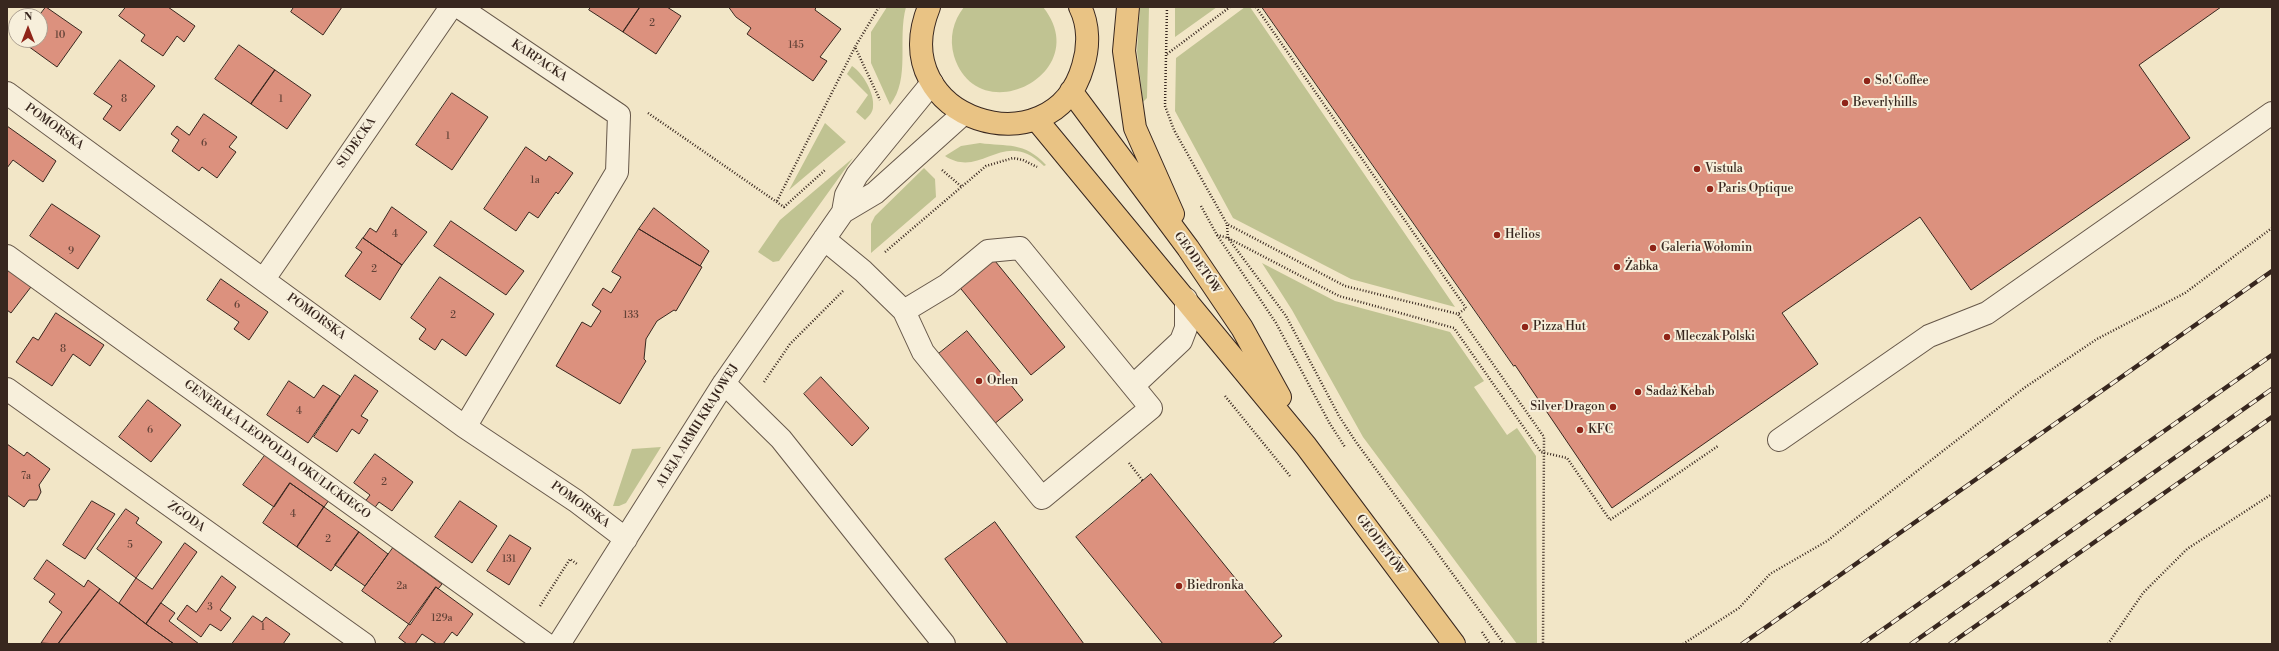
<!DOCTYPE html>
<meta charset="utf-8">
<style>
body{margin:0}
#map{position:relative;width:2279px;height:651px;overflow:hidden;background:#f2e6c7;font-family:"Libre Bodoni",serif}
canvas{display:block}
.frame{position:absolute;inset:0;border:8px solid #38271f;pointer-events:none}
.north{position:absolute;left:8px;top:8px;width:40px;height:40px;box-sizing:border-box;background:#f7efdb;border:1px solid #ab9f90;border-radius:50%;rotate:0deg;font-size:11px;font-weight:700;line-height:16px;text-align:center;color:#38271f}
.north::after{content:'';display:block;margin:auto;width:14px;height:18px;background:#8f2418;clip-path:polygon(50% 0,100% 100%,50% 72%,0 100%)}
</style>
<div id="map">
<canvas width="2279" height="651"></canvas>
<div class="frame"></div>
<div class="north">N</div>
</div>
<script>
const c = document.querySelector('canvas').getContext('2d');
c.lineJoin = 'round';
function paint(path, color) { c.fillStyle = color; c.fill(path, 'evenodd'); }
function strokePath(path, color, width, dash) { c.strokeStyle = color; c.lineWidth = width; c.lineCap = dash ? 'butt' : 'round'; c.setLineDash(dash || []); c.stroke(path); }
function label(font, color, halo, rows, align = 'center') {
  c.font = font + ' "Libre Bodoni",serif'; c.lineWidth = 4; c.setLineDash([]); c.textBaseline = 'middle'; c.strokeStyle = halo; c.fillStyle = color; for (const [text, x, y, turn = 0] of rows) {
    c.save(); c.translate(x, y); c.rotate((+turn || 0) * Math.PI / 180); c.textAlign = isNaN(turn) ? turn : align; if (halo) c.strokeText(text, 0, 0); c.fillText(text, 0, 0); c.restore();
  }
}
const green = new Path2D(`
 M887 7H906C897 40 911 78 890 105L871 63V32Z
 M964 7H1043C1096 73 978 133 954 56 949 38 953 21 964 7Z
 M1140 7H1149L1147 98 1143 102 1137 51Z
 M1175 7H1217L1175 37Z
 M1245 7H1250L1455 307 1351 279 1233 218 1175 111 1176 58Z
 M852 66C863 73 875 94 873 107 873 112 869 116 865 120L856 112 868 95 847 74Z
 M825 123 846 142 789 190Z
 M980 143C1007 147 1024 141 1046 165L1044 166C1003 126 982 180 945 156L961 146Z
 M853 158 779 261 773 262 758 252 780 220Z
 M924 168 935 179 936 197 871 253V224L875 216Z
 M1262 263 1335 301 1450 332 1484 381 1474 387 1507 435 1517 428 1536 456 1537 644H1517L1363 437 1292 310Z
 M661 447 626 503 619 506H613L632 449Z`);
const building = new Path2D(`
 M46 7 82 32 57 67 21 41 40 40 39 16Z
 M126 7H168L195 26 184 42 177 36 163 56 141 41 145 35 119 16Z
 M294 7H342L323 35 291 12Z
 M591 7H640L623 32 589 10Z
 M640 7H667L681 16 656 54 623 32Z
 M729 7H816L815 10 841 29 820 57 827 61 813 81 747 34 751 28 736 17Z
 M1262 7H2221L2139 65 2190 138 1971 290 1920 217 1782 313 1818 364 1612 508 1515 365 1514 366Z
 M239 45 275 70 251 104 215 79Z
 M120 60 155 86 120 131 103 119 112 106 94 94Z
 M275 70 311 95 287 129 251 104Z
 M452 93 488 117 452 170 416 145Z
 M204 114 237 137 229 147 236 152 217 178 202 167 199 171 172 151 179 140 171 134 177 126 189 135Z
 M7 126 56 161 43 182 13 160 7 168Z
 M526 147 546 161 549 156 573 173 558 194 556 192 538 218 529 212 516 231 484 209Z
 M52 204 100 236 78 269 30 236Z
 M392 207 427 232 402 265 363 238 370 228 376 232Z
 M654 208 709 251 700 266 639 229Z
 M451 221 524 271 506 295 434 246Z
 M639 229 702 267 676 311 674 310 657 321 646 339 644 359 646 361 620 404 556 366 582 322 591 327 601 311 592 305 603 288 611 293 621 277 612 272Z
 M363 238 402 265 380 300 345 276 362 252 356 248Z
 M991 256 1065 347 1031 375 957 284Z
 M7 264 34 283 11 313 7 310Z
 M440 277 494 314 466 356 442 339 435 350 419 339 426 329 411 318Z
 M221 279 268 312 249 340 234 329 239 322 207 300Z
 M56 313 104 345 90 366 73 354 52 386 16 362 33 337 38 340Z
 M967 331 1023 400 993 425 936 356Z
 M355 375 378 391 361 416 368 420 359 434 352 429 337 452 314 437Z
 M821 377 869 428 852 446 804 394Z
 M289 381 314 398 323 385 340 396 308 443 267 415Z
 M148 400 181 425 151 462 119 437Z
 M7 444 24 456 27 452 50 469 39 485 41 492 37 500H29L24 507 7 495Z
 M269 450 332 496 324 507 290 483 274 507 243 485Z
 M375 454 413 482 392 511 379 502 373 510 364 503 370 495 354 483Z
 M1151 474 1282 636 1272 644H1163L1076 537Z
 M290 483 324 507 297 547 263 523Z
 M92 501 115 514 85 559 63 545Z
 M460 501 497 526 472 563 435 537Z
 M324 507 359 532 331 571 297 547Z
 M126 509 139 518 136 523 162 542 136 578 97 549Z
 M995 522 1084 644H1008L945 559Z
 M359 532 388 554 365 586 335 565Z
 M510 535 531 548 509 585 487 571Z
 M185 543 197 552 146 624 119 603 136 578 152 589Z
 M393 548 442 584 438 589 436 587 410 625 362 591Z
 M47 560 84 587 88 580 100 589 58 644 41 643 62 612 49 602 55 594 34 579Z
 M222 576 236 587 220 610 231 618 221 631 210 624 201 637 177 619 187 605 196 612Z
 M436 587 473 614 457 636 452 632 443 644H437L422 634 415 644H407L399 638Z
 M100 589 146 624 174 644H58Z
 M161 603 175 613 169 621 199 644H174L146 624Z
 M253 616 262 622 266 617 290 634 283 644H232Z`);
const path = new Path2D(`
 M879 7 855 47 880 100
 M1167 7 1165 106 1174 130 1227 224 1345 286 1458 314 1544 437 1543 644
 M1256 7 1466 308 1458 314
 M1167 54 1230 7
 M648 113 784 207 825 170
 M942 170 962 187
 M777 201 855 47
 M1201 206 1217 235 1228 238 1339 296 1454 328 1541 452 1567 458 1610 520 1718 446
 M1227 225 1228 238 1286 316 1339 416 1356 442 1504 644
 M1217 235 1276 323 1330 424 1345 447
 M885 252 986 166 1013 158 1023 160 1037 167
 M764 382 790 344 843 291
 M1225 396 1290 476
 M1129 463 1143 481
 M540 606 570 559 577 564
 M1482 632 1490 644
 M1683 644 1739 608 1770 574 1827 541 2024 388 2097 339 2185 293 2272 228
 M2108 644 2143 593 2187 549 2272 494`);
const minor = new Path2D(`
 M459 7 619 115 617 172 465 427
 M7 93 465 427 576 501 626 539
 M843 212 875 193 963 114
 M824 239 863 271 904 311 923 352 1042 498 1151 408 1020 248 988 251 947 285 904 311
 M7 256 546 644
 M264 279 451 7
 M724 383 781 439 944 644
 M1133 386 1181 341 1186 328V299
 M7 389 364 644
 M1779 440 1929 336 1987 313 2272 113
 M559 644 724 383 843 212 846 195 857 175 932 83`);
const major = new Path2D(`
 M929 7C883 120 1053 172 1083 66 1089 47 1089 25 1080 7
 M1128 7 1124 51 1135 128 1173 214
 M1071 91 1188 248 1242 328 1280 397
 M1036 119 1306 446 1454 644`);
const rail = new Path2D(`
 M1742 644 2272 271
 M1862 644 2272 355
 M1911 644 2272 389
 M1950 644 2272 417`);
const markers = [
 [1867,81,4,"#8f2418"],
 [1845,103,4,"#8f2418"],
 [1697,169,4,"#8f2418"],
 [1710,189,4,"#8f2418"],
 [1497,235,4,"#8f2418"],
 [1653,248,4,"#8f2418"],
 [1617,267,4,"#8f2418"],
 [1525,327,4,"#8f2418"],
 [1667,337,4,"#8f2418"],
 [979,381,4,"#8f2418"],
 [1638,392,4,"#8f2418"],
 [1613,407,4,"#8f2418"],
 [1580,430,4,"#8f2418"],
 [1179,586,4,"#8f2418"]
];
const numberNames = [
 ["2",652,24],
 ["10",60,36],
 ["145",796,46],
 ["8",124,100],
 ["1",281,100],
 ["1",448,137],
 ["6",204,144],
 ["1a",535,181],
 ["4",395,235],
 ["9",71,252],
 ["2",374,270],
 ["6",237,306],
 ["2",453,316],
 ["133",631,316],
 ["8",63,350],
 ["4",299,412],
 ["6",150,431],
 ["7a",26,477],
 ["2",384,483],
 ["4",293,515],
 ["2",328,540],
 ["5",130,546],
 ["131",509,560],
 ["2a",402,587],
 ["3",210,608],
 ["129a",442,619],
 ["1",263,628]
];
const streetNames = [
 ["KARPACKA",539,61,34],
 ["POMORSKA",54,127,36],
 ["SUDECKA",357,143,-55],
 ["GEODETÓW",1197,263,55],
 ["POMORSKA",316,317,36],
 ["ALEJA ARMII KRAJOWEJ",698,426,-58],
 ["GENERAŁA LEOPOLDA OKULICKIEGO",277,450,36],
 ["POMORSKA",580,505,36],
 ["ZGODA",186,517,36],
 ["GEODETÓW",1380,545,53]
];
const poiNames = [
 ["So! Coffee",1875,81],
 ["Beverlyhills",1853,103],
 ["Vistula",1705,169],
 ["Paris Optique",1718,189],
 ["Helios",1505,235],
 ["Galeria Wołomin",1661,248],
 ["Żabka",1625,267],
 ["Pizza Hut",1533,327],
 ["Mleczak Polski",1675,337],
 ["Orlen",987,381],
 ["Sadaż Kebab",1646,392],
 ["Silver Dragon",1605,407,"right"],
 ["KFC",1588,430],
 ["Biedronka",1187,586]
];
paint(green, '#c0c392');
paint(building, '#dc917e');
strokePath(building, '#38271f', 1);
strokePath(minor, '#665749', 24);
strokePath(major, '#38271f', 24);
strokePath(path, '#38271f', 2.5, [1, 2]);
strokePath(minor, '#f7efdb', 22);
strokePath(major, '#e9c384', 22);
strokePath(rail, '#38271f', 4.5);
strokePath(rail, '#f7efdb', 3, [9]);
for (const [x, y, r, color] of markers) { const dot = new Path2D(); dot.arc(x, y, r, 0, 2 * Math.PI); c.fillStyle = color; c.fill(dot); strokePath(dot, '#f7efdb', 1.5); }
label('10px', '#614237', null, numberNames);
label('12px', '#38271f', '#f7efdb', streetNames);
label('12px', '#38271f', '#f7efdb', poiNames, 'left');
</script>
